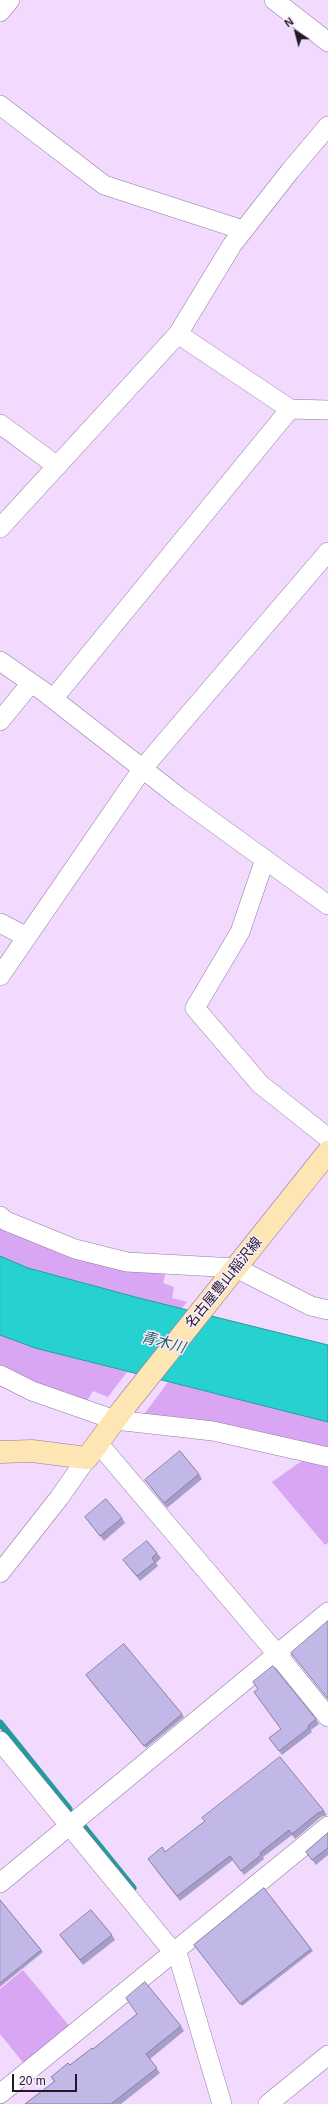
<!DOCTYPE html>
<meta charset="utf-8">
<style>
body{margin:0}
#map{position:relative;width:328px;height:2104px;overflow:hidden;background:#f1dafe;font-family:Helvetica,sans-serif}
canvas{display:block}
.north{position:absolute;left:276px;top:12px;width:40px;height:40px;-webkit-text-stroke:3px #f8ecfe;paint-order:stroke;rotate:324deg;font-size:11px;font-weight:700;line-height:16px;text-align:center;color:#231828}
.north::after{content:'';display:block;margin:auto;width:14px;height:18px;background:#231828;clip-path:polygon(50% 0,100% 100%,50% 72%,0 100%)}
.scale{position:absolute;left:12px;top:2074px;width:65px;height:18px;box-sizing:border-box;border:2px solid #231828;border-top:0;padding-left:5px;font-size:12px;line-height:14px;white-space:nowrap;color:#231828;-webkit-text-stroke:3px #f8ecfe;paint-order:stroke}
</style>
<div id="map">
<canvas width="328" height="2104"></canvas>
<div class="north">N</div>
<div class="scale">20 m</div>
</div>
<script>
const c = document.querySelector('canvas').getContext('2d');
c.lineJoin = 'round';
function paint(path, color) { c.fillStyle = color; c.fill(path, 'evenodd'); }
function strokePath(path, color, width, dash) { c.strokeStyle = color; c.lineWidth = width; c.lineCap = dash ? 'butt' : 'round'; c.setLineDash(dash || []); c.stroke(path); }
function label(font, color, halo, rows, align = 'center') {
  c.font = font + ' Helvetica,"Noto Sans JP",sans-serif'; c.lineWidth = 3; c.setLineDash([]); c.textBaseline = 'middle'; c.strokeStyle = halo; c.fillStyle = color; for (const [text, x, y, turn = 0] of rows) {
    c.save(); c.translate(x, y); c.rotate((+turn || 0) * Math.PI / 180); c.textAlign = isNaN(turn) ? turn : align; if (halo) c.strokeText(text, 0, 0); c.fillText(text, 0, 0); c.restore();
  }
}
const green = new Path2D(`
 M0 1224 166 1272 163 1283 174 1287 172 1298 187 1302 181 1309 28 1268 0 1256Z
 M0 1335 35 1348 127 1372 108 1397 93 1391 87 1401 36 1385 0 1368Z
 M168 1382 328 1422V1450L142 1417Z
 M303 1460 328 1465V1543L325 1545 272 1482Z
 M23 1970 71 2028 25 2065 0 2034V1989Z`);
const water = new Path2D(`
 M0 1256 28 1268 139 1298 328 1345V1422L35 1348 0 1335Z`);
const stream = new Path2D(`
 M0 1723 69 1809
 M83 1826 133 1888`);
const street = new Path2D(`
 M274 0 328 42
 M0 12 10 0
 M0 105 104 185 243 230
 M178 334 290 409 328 410
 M0 424 57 466
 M0 528 178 334 232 245 290 171 328 126
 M0 661 43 691 180 798 328 905
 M53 699 290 409
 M0 721 31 683
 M265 859 240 932 195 1008 260 1084 328 1138
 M0 923 27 937
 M0 976 143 768 328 552
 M0 1216 6 1221 75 1249 127 1262 236 1268 311 1306 328 1310
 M0 1375 32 1391 115 1420 213 1431 328 1457
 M98 1443 277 1654 328 1717
 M0 1573 59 1498 87 1458
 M0 1741 179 1959 222 2104
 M0 1883 328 1612
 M0 2094 328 1826
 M268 2104 328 2055`);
const secondary = new Path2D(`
 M0 1452 32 1451 87 1458 123 1409 328 1152`);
const wall = new Path2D(`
 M199 1474 202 1479 167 1508 145 1480Z
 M85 1517 122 1518 125 1523 104 1541Z
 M157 1553 161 1558 156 1563 158 1566 140 1581 123 1560Z
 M88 1678 182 1714 184 1717 146 1748Z
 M316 1719 319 1724 311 1730 312 1732 282 1755 269 1738 281 1730Z
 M324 1811 327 1815 321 1817 295 1839 292 1835 263 1857 264 1859 244 1875 233 1860 180 1901 151 1863 165 1852Z
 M328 1833V1855L316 1865 306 1852Z
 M264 1888 313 1951 242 2006 194 1945Z
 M0 1900 43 1952 0 1987Z
 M60 1935H112L115 1940 83 1965Z
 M181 2026 184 2031 150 2059 160 2073 121 2104H25L54 2082 51 2077 70 2065 93 2049Z`);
const building = new Path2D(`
 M180 1451 199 1474 164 1503 145 1480Z
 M106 1499 122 1518 100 1536 85 1517Z
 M147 1541 157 1553 152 1558 155 1562 137 1576 123 1560Z
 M328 1621V1699L291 1653Z
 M124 1644 182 1714 144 1746 86 1675Z
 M273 1666 316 1719 308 1726 309 1728 279 1751 269 1738 281 1729 254 1692 258 1689 253 1682Z
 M280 1757 324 1811 318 1813 292 1834 289 1830 260 1853 261 1855 241 1871 230 1856 177 1896 148 1859 162 1847 165 1852 205 1821 202 1818Z
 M328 1833V1848L312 1860 306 1852Z
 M264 1888 311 1949 240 2004 194 1945Z
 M0 1900 41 1950 0 1983Z
 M91 1910 112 1935 80 1960 60 1935Z
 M145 1982 181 2026 146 2054 157 2068 111 2104H25L55 2081 51 2077 68 2063 70 2065 92 2048 93 2049 137 2014 126 1998Z`);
const streetNames = [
 ["名古屋豊山稲沢線",224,1283,-51]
];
const waterNames = [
 ["青木川",163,1343,15]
];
paint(green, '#d8a6f2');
paint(water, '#27d1cf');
strokePath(water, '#269a9d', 1);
strokePath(stream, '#269a9d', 7);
strokePath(street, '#947aa3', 20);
strokePath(secondary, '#947aa3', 23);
strokePath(street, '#fff', 19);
strokePath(secondary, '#fee5b4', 22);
paint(wall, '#a69ec8');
paint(building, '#c1b8e8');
strokePath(building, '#8781a2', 1);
label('14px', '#231828', '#f8ecfe', streetNames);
label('italic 15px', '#236260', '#f8ecfe', waterNames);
</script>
